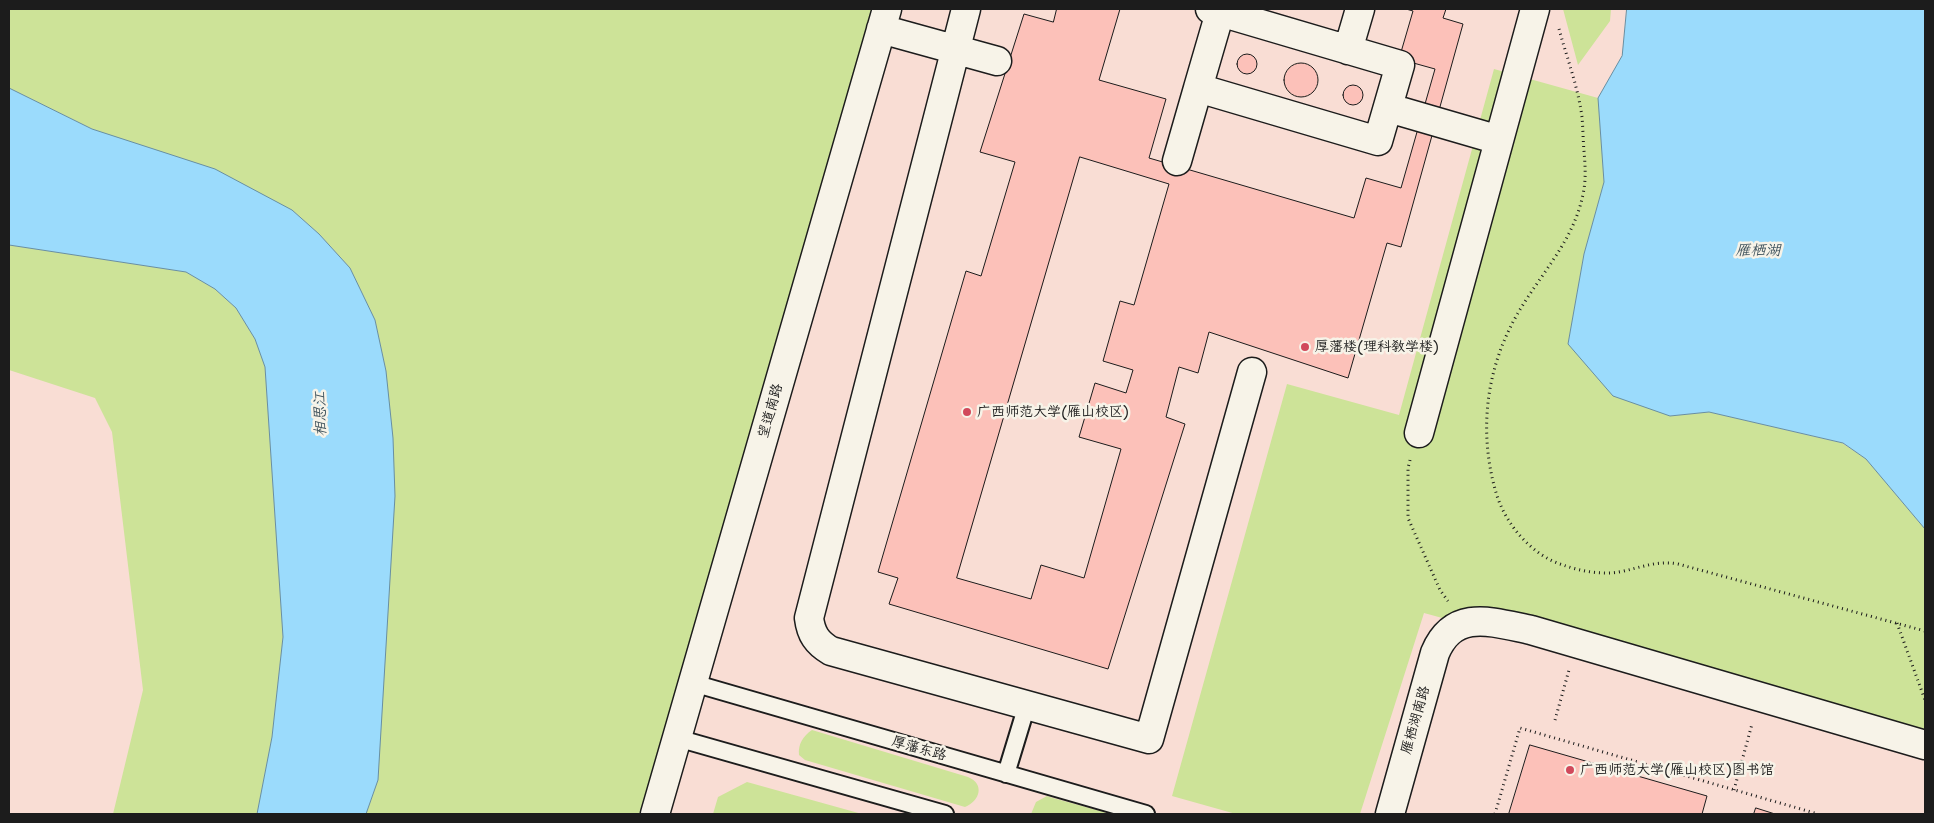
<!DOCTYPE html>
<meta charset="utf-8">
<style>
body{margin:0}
#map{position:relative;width:1934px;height:823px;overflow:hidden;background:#f8e9df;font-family:"Shantell Sans",sans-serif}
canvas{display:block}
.frame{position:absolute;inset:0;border:10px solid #1c1c1c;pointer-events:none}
</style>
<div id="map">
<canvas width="1934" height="823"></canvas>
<div class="frame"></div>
</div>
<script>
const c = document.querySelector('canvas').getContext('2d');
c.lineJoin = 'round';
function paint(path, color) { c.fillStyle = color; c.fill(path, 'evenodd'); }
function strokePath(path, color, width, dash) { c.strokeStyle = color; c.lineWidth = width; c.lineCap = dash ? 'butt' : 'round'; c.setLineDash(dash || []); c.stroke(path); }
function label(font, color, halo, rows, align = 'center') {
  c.font = font + ' "Shantell Sans","LXGW WenKai TC",sans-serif'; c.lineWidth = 5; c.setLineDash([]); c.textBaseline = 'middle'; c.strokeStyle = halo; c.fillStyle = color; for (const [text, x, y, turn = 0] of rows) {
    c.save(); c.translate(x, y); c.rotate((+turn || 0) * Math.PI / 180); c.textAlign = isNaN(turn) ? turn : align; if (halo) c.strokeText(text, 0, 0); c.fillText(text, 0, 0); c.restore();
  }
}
const built = new Path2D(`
 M9 9H1925V814H9Z`);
const green = new Path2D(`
 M9 9H887L655 814H366L378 780 386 371 375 320 350 268 319 234 292 210 92 129 9 88Z
 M1563 9H1611L1610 21 1578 65Z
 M1284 80a17 17 0 1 1 34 0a17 17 0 1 1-34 0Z
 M1494 69 1598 98 1604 182 1584 254 1568 344 1670 416 1709 412 1842 443 1866 459 1925 529V750L1424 613 1360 814H1236L1172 796 1287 384 1399 415Z
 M9 245 186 272 215 289 236 308 255 339 265 367 283 637 272 737 257 814H113L143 690 112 432 95 398 9 370Z
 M812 730 968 777C985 784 980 801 965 807L805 760 799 755C798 744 803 736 812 730Z
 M747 782 862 814H713L718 797Z
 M1047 796 1053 798 1111 814H1031L1036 802Z`);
const water = new Path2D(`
 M1627 9H1925V529L1866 459 1843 443 1709 412 1670 416 1613 396 1568 344 1584 254 1604 182 1598 98 1622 56Z
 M9 88 92 129 215 169 292 210 319 234 350 268 375 320 386 371 393 438 395 496 378 780 366 814H257L272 737 283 637 265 367 255 339 236 308 215 289 186 272 9 245Z`);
const building = new Path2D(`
 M1057 9H1120L1099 80 1166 99 1149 158 1354 218 1366 178 1401 188 1435 69 1399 59 1413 11 1406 9H1446L1443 18 1463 24 1401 247 1387 243 1348 378 1209 332 1198 373 1179 367 1166 417 1185 424 1108 669 889 604 898 578 878 572 966 271 981 276 1015 162 980 152 1024 14 1053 22ZM1080 157 1169 184 1134 305 1120 301 1103 361 1133 370 1126 393 1095 383 1079 437 1121 449 1084 578 1041 565 1031 599 957 578Z
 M1237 64a10 10 0 1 1 20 0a10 10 0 1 1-20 0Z
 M1284 80a17 17 0 1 1 34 0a17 17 0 1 1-34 0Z
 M1343 95a10 10 0 1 1 20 0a10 10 0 1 1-20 0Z
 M1530 745 1707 796 1702 814H1509Z
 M1756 808 1775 814H1754Z`);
const path = new Path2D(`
 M1559 29C1567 58 1578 87 1582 117 1583 128 1583 140 1584 151 1585 163 1586 176 1584 189 1576 237 1546 267 1521 308 1487 363 1478 427 1495 489 1503 521 1530 555 1563 565 1580 571 1601 575 1619 572 1640 568 1657 560 1678 564L1925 631
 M1410 460 1408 468V518L1440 590 1448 601
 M1897 623 1925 700
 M1555 720 1569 670
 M1734 790 1752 724
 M1495 814 1520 728 1818 814`);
const service = new Path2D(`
 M693 683 1146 814
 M677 738 945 814
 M1006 774 1027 705`);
const minor = new Path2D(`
 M966 9 809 618C811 634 817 643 831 651L1149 739 1252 372
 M881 29 997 61
 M1348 50 1360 9
 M1198 88 1221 9
 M1389 108 1499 140
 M1177 161 1198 88 1378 141 1400 65 1210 9
 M1419 433 1535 9
 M655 814 887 9
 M1390 814 1435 653C1454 608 1492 622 1531 630L1925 745`);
const markers = [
 [1305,347,5,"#d1495b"],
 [967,412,5,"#d1495b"],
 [1570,770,5,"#d1495b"]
];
const poiNames = [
 ["厚藩楼(理科教学楼)",1315,347],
 ["广西师范大学(雁山校区)",977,412],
 ["广西师范大学(雁山校区)图书馆",1580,770]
];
const streetNames = [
 ["望道南路",771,411,-74],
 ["雁栖湖南路",1416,720,-74],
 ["厚藩东路",919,749,16]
];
const waterNames = [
 ["雁栖湖",1758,251],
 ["相思江",321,414,-91]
];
paint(built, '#f9ddd4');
paint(green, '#cde398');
paint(water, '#9bdbfc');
strokePath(water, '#688fa2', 1);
paint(building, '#fcc1b9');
strokePath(building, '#1c1c1c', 1);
strokePath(service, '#1c1c1c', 20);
strokePath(minor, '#1c1c1c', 31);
strokePath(path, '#1c1c1c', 3, [1, 4]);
strokePath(service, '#f7f3e8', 16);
strokePath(minor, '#f7f3e8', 28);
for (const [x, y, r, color] of markers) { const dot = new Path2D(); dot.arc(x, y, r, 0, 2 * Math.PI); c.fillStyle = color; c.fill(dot); strokePath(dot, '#f7f3e8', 2); }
label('14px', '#1c1c1c', '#f7f3e8', poiNames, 'left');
label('14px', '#1c1c1c', '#f7f3e8', streetNames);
label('italic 15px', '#42555f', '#f7f3e8', waterNames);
</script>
